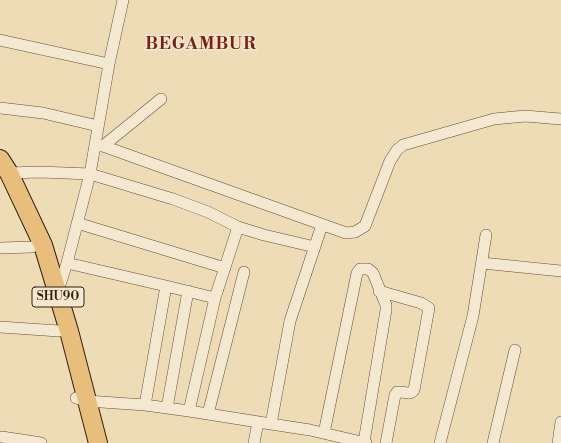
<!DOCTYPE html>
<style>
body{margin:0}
canvas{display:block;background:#eedcb7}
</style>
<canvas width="561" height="443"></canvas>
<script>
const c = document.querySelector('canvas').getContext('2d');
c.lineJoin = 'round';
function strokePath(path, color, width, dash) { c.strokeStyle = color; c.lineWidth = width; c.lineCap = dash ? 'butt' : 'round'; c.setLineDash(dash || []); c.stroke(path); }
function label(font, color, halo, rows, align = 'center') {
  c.font = font + ' "Libre Bodoni",serif'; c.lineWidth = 3; c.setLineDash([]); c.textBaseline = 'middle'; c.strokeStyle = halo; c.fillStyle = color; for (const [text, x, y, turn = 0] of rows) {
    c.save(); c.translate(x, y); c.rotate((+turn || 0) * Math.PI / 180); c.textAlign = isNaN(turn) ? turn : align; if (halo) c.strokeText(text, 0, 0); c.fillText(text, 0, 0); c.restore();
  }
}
const minor = new Path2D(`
 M0 40 109 64
 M0 108 43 113 98 126
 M95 146H103L346 233 355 232 365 226 390 161 397 150 403 145 494 119 525 116 561 119
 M103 146 161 99
 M9 173 40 172 90 174 173 199 208 212 238 227 215 298 189 411 271 424 290 321 322 225
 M77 223 225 268
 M238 227 264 235 315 247
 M0 248 32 247
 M67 263 166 286 145 405 189 411
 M482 263 561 271
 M166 286 215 298
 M379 291 421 303 429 308 414 390C410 396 403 391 397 392L395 395 386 443
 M50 301 57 294 67 263 90 174 109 64 123 0
 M0 327 59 331
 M76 398 87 401 145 405
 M167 408 188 291
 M208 414 244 272
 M271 424 310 430 366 443
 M324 433 357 273 360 269H368L373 273 386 305V310L364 442
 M2 437 41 443
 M254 443 258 422
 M440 443 473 316 486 235
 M493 443 515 350
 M558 443 561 422`);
const primary = new Path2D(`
 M0 159 9 173 43 245 69 331 98 443`);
const shields = [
 [58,297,52]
];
const shieldNames = [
 ["SHU90",58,297]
];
const districtNames = [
 ["BEGAMBUR",201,45]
];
strokePath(minor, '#654e3a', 12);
strokePath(primary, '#371e11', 20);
strokePath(minor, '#f4e8d0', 11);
strokePath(primary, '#e7be7c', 18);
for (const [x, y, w] of shields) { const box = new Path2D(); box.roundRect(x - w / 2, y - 10, w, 20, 3); c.fillStyle = '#f4e8d0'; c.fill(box); strokePath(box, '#371e11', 1); }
label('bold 12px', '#371e11', null, shieldNames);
c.letterSpacing = '1px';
label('bold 17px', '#7a1f14', '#f4e8d0', districtNames);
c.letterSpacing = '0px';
</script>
